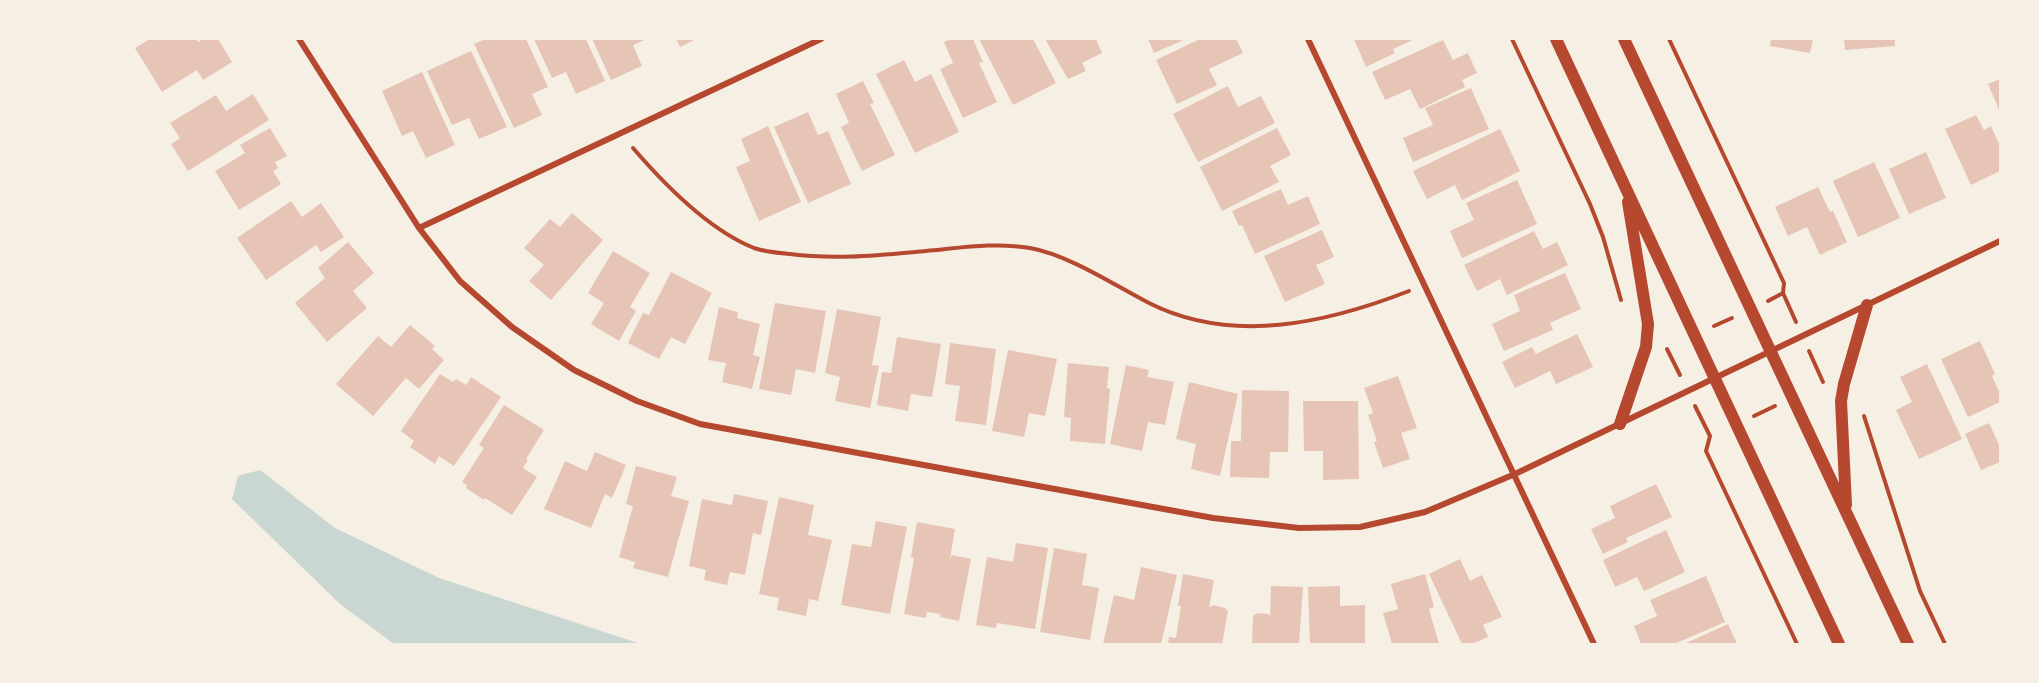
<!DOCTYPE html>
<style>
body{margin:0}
#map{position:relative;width:2039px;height:683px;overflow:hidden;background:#f6efe4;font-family:"Asap Condensed",sans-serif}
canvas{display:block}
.frame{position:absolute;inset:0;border:40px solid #f6efe4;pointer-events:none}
</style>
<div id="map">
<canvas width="2039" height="683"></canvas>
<div class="frame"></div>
</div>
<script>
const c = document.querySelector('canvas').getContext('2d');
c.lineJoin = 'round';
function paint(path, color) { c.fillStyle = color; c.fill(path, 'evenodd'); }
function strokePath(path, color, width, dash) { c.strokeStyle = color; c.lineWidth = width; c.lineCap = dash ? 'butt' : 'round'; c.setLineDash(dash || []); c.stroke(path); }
const water = new Path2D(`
 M260 470 335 528 439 578 641 644H394L340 604 232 499 238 476Z`);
const building = new Path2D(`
 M150 39H196L198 42 203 39H218L232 62 203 80 197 70 162 92 135 48Z
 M485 39H526L548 87 532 94 542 115 514 128 474 44Z
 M534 39H586L605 81 576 94 566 72 552 78Z
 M592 39H647L633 45 642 66 611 80Z
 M676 39H696L680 47Z
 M951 39H973L983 62 979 63 997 102 963 118 940 69 953 63 944 42Z
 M979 39H1033L1056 83 1013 105Z
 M1045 39H1096L1102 53 1082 63 1086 71 1068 79Z
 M1148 39H1186L1154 53Z
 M1200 39H1236L1243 53 1209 69 1217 85 1177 104 1156 60Z
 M1354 39H1415L1393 49 1395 53 1366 67Z
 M1771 39H1813L1810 53 1770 46Z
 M1844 39H1895V46L1845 50Z
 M1443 40 1453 60 1468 53 1477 73 1462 80 1465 87 1420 109 1410 89 1385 100 1372 72Z
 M471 51 507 127 479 139 469 118 452 125 427 71Z
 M904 60 915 82 931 74 959 132 915 153 876 74Z
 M422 72 455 145 426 158 413 131 402 136 382 91Z
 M2000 79V112L1988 84Z
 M863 81 874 103 870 104 895 155 862 171 841 127 849 123 836 94Z
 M1228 86 1238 107 1261 96 1275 123 1198 162 1173 114Z
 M1471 88 1489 129 1413 162 1403 138 1433 125 1425 108Z
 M253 94 269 120 188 171 171 144 180 138 170 123 216 95 226 111Z
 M808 112 818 135 828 131 851 184 808 203 774 127Z
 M1976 115 1984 130 1991 126 2000 146V171L1971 185 1945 129Z
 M768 126 801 202 759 221 736 167 750 161 741 139Z
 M270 128 287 156 275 162 278 168 273 171 281 184 239 210 215 171 245 153 240 145Z
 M1277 128 1291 155 1270 166 1279 182 1222 211 1200 167Z
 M1500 129 1520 171 1462 200 1455 185 1427 199 1413 171Z
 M1926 152 1946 198 1909 214 1889 169Z
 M1874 162 1900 218 1858 237 1833 181Z
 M1517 180 1537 224 1462 258 1450 231 1474 220 1466 203Z
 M1818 187 1830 212 1833 211 1847 242 1820 255 1807 227 1788 236 1775 207Z
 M1281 189 1288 205 1308 196 1320 224 1255 254 1242 225 1239 226 1232 211Z
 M291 201 302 217 321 203 344 237 321 252 316 245 266 280 237 238Z
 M572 213 603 240 551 300 529 281 544 265 524 248 550 219 560 227Z
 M1322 230 1334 257 1316 265 1325 284 1285 302 1264 256Z
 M1534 231 1543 249 1557 242 1568 265 1507 295 1500 279 1477 291 1464 265Z
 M348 242 374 273 353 291 367 308 327 342 295 303 325 278 318 268Z
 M613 251 650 273 630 307 636 311 619 341 591 324 604 303 588 293Z
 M671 272 712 293 685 344 671 337 659 359 628 343 643 313 649 315Z
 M1565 273 1581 309 1550 323 1553 330 1504 351 1492 324 1520 311 1514 295Z
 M775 303 826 311 815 373 796 369 791 395 759 389Z
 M719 307 738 312 737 318 760 324 753 355 760 357 752 389 722 382 726 363 708 360Z
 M837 309 881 317 872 365 879 366 870 408 835 401 840 377 825 373Z
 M410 325 435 346 432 349 444 360 419 389 406 378 373 416 336 384 378 336 391 347Z
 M1577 334 1593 367 1556 384 1550 371 1515 388 1502 362 1532 347 1536 354Z
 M897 337 941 344 932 397 911 394 908 411 877 405 882 372 891 373Z
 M1980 341 1995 374 1992 376 2000 394V402L1968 417 1941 359Z
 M950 343 996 349 986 425 955 421 960 386 945 384Z
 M1008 350 1057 359 1045 416 1029 413 1024 437 992 431Z
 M1068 363 1109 367 1107 388 1110 389 1105 444 1070 441 1071 418 1064 417Z
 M1927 364 1962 439 1919 459 1896 410 1912 402 1900 377Z
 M1126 365 1149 370 1147 377 1174 382 1165 425 1148 422 1142 451 1110 444Z
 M440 374 453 382 456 379 466 385 471 377 501 397 454 466 439 456 435 464 410 447 414 441 401 431Z
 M1398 376 1417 428 1401 433 1410 459 1383 468 1374 442 1377 441 1368 415 1373 413 1364 388Z
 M1189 382 1238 394 1220 476 1191 469 1196 444 1176 439Z
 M1242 390 1289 391 1288 452H1270L1269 478 1230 477 1231 441H1241Z
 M1303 401H1358L1359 479 1323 480V451H1304Z
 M504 405 544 430 526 459 528 460 523 468 537 477 512 515 485 498 484 500 466 488 467 485 462 482 484 448 479 445Z
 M1989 423 2000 447V462L1981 470 1965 434Z
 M595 452 626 465 612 498 605 494 591 528 544 509 565 461 587 471Z
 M636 466 677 477 671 496 689 501 668 577 633 568 635 562 619 557 633 506 626 504Z
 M1656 484 1672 517 1626 538 1628 542 1603 554 1591 529 1615 518 1610 506Z
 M734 494 768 501 761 535 753 533 745 575 730 572 727 585 704 580 706 570 689 566 702 499 732 505Z
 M779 497 814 505 808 535 832 540 818 601 809 599 806 616 777 610 779 598 759 594Z
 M876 521 907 527 890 614 841 605 852 544 871 547Z
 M917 522 955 529 950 559 952 555 971 559 959 621 940 617 941 614 927 612 926 618 904 614 914 558 911 557Z
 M1666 530 1685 572 1644 591 1637 577 1615 587 1603 560Z
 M1016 543 1048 548 1035 629 997 623 996 628 976 625 987 557 1013 562Z
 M1054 548 1087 554 1082 585 1099 588 1090 640 1040 632Z
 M1460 559 1470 581 1482 575 1502 617 1483 625 1488 637 1472 644H1462L1429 574Z
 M1141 567 1177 575 1161 644H1103L1114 595 1134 600Z
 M1183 574 1214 580 1209 608 1213 605 1225 608 1228 611 1222 644H1168L1169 637 1176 638 1181 606H1178Z
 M1425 574 1434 607 1429 609 1439 644H1392L1383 613 1398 609 1391 584Z
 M1706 576 1725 622 1674 644H1641L1634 626 1657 616 1650 600Z
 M1271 586 1303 587 1299 644H1252L1253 616 1257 613 1268 614 1270 616Z
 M1340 586V606L1365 605V644H1310L1308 587Z
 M1728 624 1737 644H1684Z`);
const path = new Path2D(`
 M1512 39 1590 204 1603 237 1621 300
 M1669 39 1784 283 1783 293 1796 322
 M633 148C664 184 709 230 754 248 765 252 779 253 790 254 836 260 880 255 926 251 960 248 996 242 1030 248 1069 255 1114 285 1149 303 1232 345 1327 323 1409 291
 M1768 301 1783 293
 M1714 326 1732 318
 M1667 349 1680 375
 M1809 351 1823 382
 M1695 406 1710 436 1706 451 1797 644
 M1754 416 1775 406
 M1864 416 1920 591 1945 644`);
const minor = new Path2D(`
 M299 39 419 228 460 281 512 327 574 370 637 401 700 424 1213 518 1299 528 1360 527 1425 512 1515 474 2000 241
 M1308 39 1594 644
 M419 228 821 39`);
const secondary = new Path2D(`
 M1556 39 1839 644
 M1624 39 1908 644
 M1620 424 1646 347 1648 324 1628 202
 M1846 505 1841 401 1844 384 1867 305`);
paint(water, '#c9d6d2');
paint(building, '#e6c5b7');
strokePath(path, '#b5482f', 4);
strokePath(minor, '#b5482f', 6);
strokePath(secondary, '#b5482f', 12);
</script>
